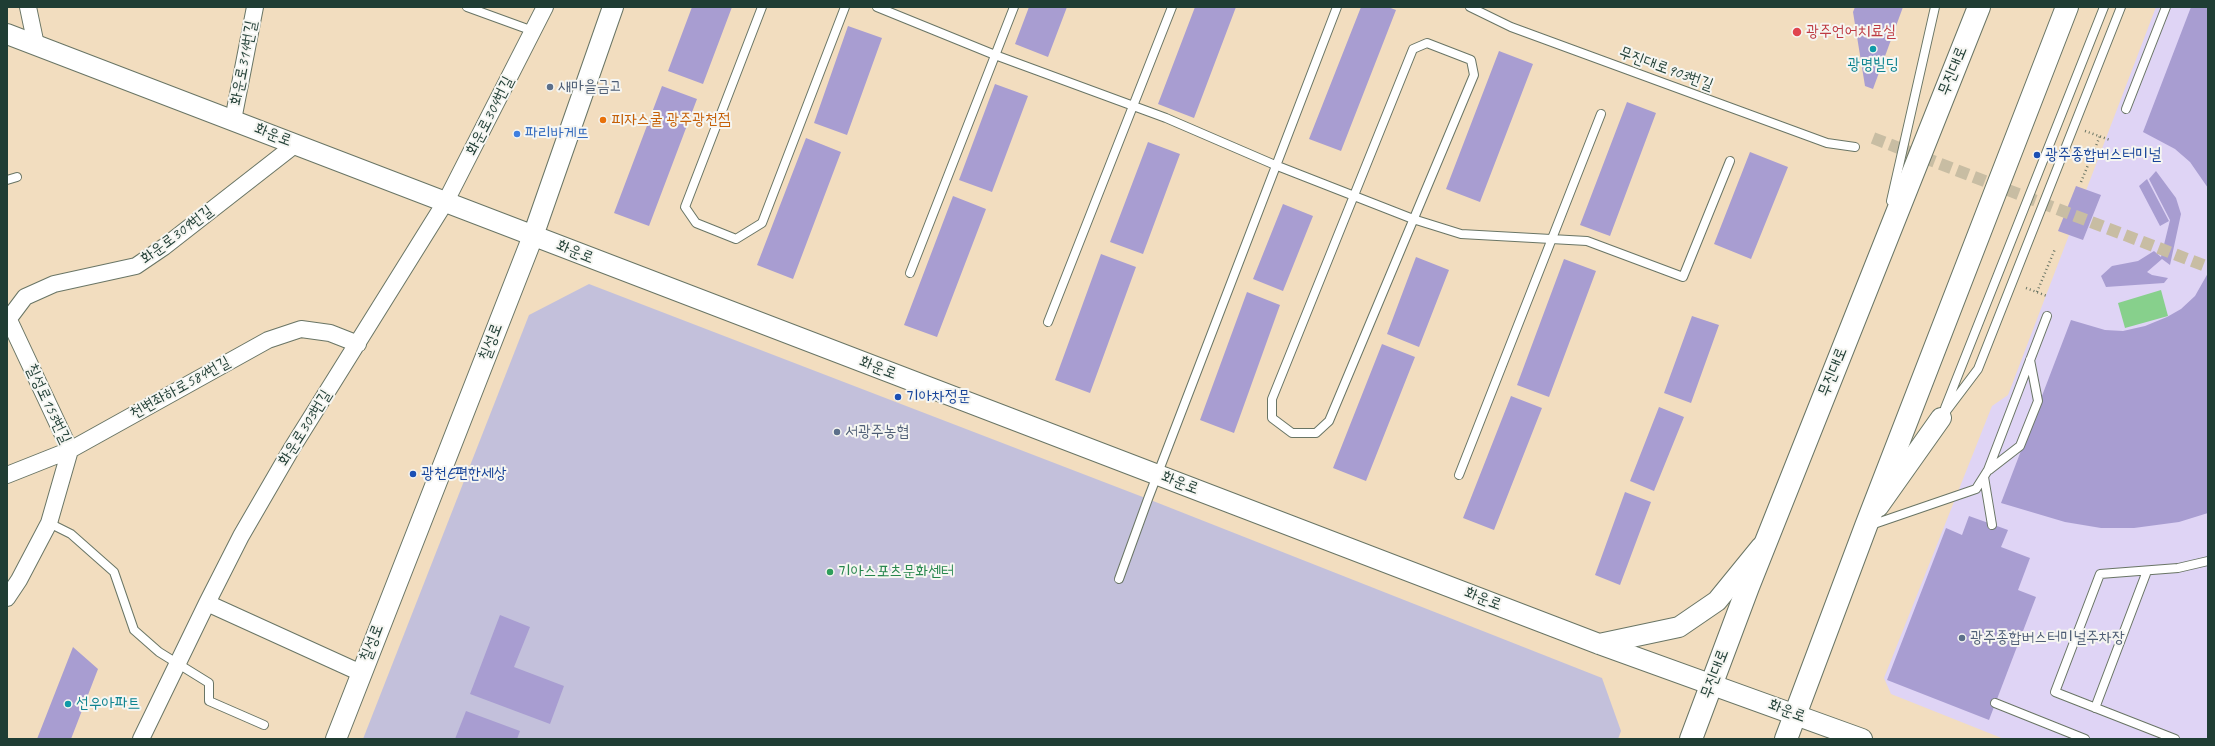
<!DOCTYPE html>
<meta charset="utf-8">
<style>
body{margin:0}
#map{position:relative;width:2215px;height:746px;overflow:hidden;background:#f2ddbf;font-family:Caveat,sans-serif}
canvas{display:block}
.frame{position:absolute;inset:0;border:8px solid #1f3d34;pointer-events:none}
</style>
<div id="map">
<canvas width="2215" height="746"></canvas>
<div class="frame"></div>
</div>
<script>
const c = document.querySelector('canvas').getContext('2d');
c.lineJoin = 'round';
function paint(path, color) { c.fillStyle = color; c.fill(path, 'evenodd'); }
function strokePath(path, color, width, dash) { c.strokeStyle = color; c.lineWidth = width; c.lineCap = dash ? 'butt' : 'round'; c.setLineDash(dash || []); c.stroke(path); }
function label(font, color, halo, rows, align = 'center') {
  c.font = font + ' Caveat,"Poor Story",sans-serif'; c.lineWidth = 4; c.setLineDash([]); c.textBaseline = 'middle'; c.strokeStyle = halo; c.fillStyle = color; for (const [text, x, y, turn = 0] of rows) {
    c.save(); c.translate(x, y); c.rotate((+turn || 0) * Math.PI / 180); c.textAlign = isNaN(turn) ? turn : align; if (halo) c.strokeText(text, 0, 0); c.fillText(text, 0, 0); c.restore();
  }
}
const built = new Path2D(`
 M2156 7H2208V739H2004L1891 694 1884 678 1992 406 2008 395Z`);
const industrial = new Path2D(`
 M589 284 1148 499 1602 678 1621 731 1618 739H363L529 315Z`);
const green = new Path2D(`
 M2161 290 2168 316 2125 328 2118 303Z`);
const building = new Path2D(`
 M692 7H732L703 84 668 71Z
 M1029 7H1067L1048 57 1015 44Z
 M1195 7H1236L1194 118 1158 104Z
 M1361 7H1388L1396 10 1341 151 1309 139Z
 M1855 7H1903L1873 89 1865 86 1853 12Z
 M2191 7H2208V188L2190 162 2175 149 2143 132Z
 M848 26 882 38 847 135 814 123Z
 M1499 51 1533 64 1480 202 1446 189Z
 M995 84 1028 96 992 192 959 180Z
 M662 86 697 99 649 226 614 213Z
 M1627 102 1656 113 1610 236 1580 225Z
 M806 138 841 152 793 279 757 265Z
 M1148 142 1180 154 1143 254 1110 242Z
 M1750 152 1788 167 1751 259 1714 244Z
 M2156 171 2176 198 2181 214 2170 265 2162 259 2147 272 2152 275 2168 278 2164 283 2106 287 2101 276 2112 266 2138 261 2154 251 2161 257 2170 220 2149 179Z
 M2147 179 2169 221 2160 226 2139 186Z
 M2076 186 2101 195 2083 240 2058 231Z
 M953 196 986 209 937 337 904 325Z
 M1283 204 1313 216 1283 291 1253 279Z
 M1101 254 1136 267 1090 393 1055 380Z
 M1416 257 1449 270 1419 347 1387 334Z
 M1564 259 1596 271 1549 397 1517 385Z
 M2208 273V513L2179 522 2134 528H2101L2065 522 2001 503 2071 320 2105 330 2123 331 2145 326 2167 317 2181 309 2195 296Z
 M1247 292 1280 305 1234 433 1200 420Z
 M1692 316 1719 325 1691 403 1664 393Z
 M1382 344 1415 357 1366 481 1333 468Z
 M1511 396 1542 408 1494 530 1463 518Z
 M1659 407 1684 417 1654 491 1630 481Z
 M1625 492 1651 502 1620 585 1595 575Z
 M1969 516 2008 530 2001 547 2030 558 2018 590 2036 597 1989 720 1887 680 1946 528 1962 535Z
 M500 615 530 627 514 667 564 686 550 724 470 694Z
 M73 647 98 669 71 739H37Z
 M466 711 520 731 517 739H455Z`);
const pedestrianTunnel = new Path2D(`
 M1873 138 2208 267`);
const path = new Path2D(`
 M2085 131 2110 140
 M2081 182 2100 136
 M2026 288 2047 296
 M2037 292 2055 249`);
const service = new Path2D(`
 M467 7 533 31
 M762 7 685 207 696 223 736 239 762 223 845 7
 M877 7 995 55 1166 118 1275 165 1413 219 1461 234 1587 241 1683 277 1730 161
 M1470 7 1511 27 1827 143 1855 147
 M1427 43 1471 60 1474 75 1329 421 1316 433H1292L1272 418V399L1413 49Z
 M2126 109 2166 7
 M7 180 17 177
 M1891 201 1935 7
 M910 273 1014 7
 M1048 322 1172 7
 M1945 408 2104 7
 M1941 418 1978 369 2121 7
 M1989 470 2020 446 2038 401 2030 360
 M1459 475 1601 114
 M1984 477 1992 525
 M49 523 71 534 114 572 134 630 159 652 209 683V701L264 725
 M1871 525 1976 489 1988 470 2047 316
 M1119 579 1148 499 1337 7
 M1995 703 2085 739
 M2095 708 2147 571
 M2175 739 2055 692 2100 574 2178 568 2208 561`);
const minor = new Path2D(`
 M28 7 36 45
 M233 120 255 7
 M7 321 25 297 54 284 136 266 164 247 296 144
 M7 475 70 450 268 340 301 329 330 333 358 344
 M7 598 19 580 49 523 70 450 9 320
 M207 603 361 673
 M141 739 207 603 241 536 292 448 446 201 545 7`);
const tertiary = new Path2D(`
 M7 34 1599 644 1862 739
 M1878 507 1941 418
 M1599 644 1679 627 1717 601 1761 547
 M336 739 533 236 613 7`);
const secondary = new Path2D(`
 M1691 739 1748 587 1979 7
 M1786 739 1866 526 2067 7`);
const markers = [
 [1797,32,5,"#e0444e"],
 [1873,49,4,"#0f9aa8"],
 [550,87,4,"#5c6f8a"],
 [603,120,4,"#e8710a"],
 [517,134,4,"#3f7fe0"],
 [2037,155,4,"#1a4fb4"],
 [898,397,4,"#1a4fb4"],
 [837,432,4,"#5c6f8a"],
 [413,474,4,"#1a4fb4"],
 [830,572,4,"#2e9e5b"],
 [1962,638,4,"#5c6f8a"],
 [68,704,4,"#0f9aa8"]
];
const healthNames = [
 ["광주언어치료실",1806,32]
];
const streetNames = [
 ["화운로314번길",244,63,-79],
 ["무진대로903번길",1666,69,20],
 ["무진대로",1953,71,-68],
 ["화운로304번길",490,116,-63],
 ["화운로",273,135,21],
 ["화운로309번길",177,235,-37],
 ["화운로",575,252,22],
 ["칠성로",491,342,-69],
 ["화운로",878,368,21],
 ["무진대로",1833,372,-68],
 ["천변좌하로584번길",180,388,-29],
 ["칠성로153번길",48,404,65],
 ["화운로303번길",305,428,-58],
 ["화운로",1180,483,21],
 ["화운로",1483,599,21],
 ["칠성로",372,643,-69],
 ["무진대로",1715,674,-69],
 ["화운로",1787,711,20]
];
const cultureNames = [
 ["광명빌딩",1873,65],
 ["선우아파트",76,704,"left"]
];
const serviceNames = [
 ["새마을금고",558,87],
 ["서광주농협",845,432],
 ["광주종합버스터미널주차장",1970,638]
];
const foodNames = [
 ["피자스쿨 광주광천점",611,120]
];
const shopNames = [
 ["파리바게뜨",525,134]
];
const transitNames = [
 ["광주종합버스터미널",2045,155],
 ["기아차정문",906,397],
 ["광천E편한세상",421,474]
];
const leisureNames = [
 ["기아스포츠문화센터",838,572]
];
paint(built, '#dfd4f5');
paint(industrial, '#c3c0db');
paint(green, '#87d08c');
paint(building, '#a89dd1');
strokePath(pedestrianTunnel, '#c8bda3', 12, [12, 6]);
strokePath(service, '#697565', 10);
strokePath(minor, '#697565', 18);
strokePath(tertiary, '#697565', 22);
strokePath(secondary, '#697565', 24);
strokePath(path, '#697565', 2.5, [1, 3]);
strokePath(service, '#fff', 8);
strokePath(minor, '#fff', 16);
strokePath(tertiary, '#fff', 20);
strokePath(secondary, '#fff', 22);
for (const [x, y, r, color] of markers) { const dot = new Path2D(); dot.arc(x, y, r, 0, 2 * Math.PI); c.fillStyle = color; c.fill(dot); strokePath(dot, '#f6f6f2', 1.5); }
label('16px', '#be3a42', '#f6f6f2', healthNames, 'left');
label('16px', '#1f3d34', '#f6f6f2', streetNames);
label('16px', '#0d838f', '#f6f6f2', cultureNames);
label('16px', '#4e5e75', '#f6f6f2', serviceNames, 'left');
label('16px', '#c56008', '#f6f6f2', foodNames, 'left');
label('16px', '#366cbe', '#f6f6f2', shopNames, 'left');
label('16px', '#164399', '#f6f6f2', transitNames, 'left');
label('16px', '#27864d', '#f6f6f2', leisureNames, 'left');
</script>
